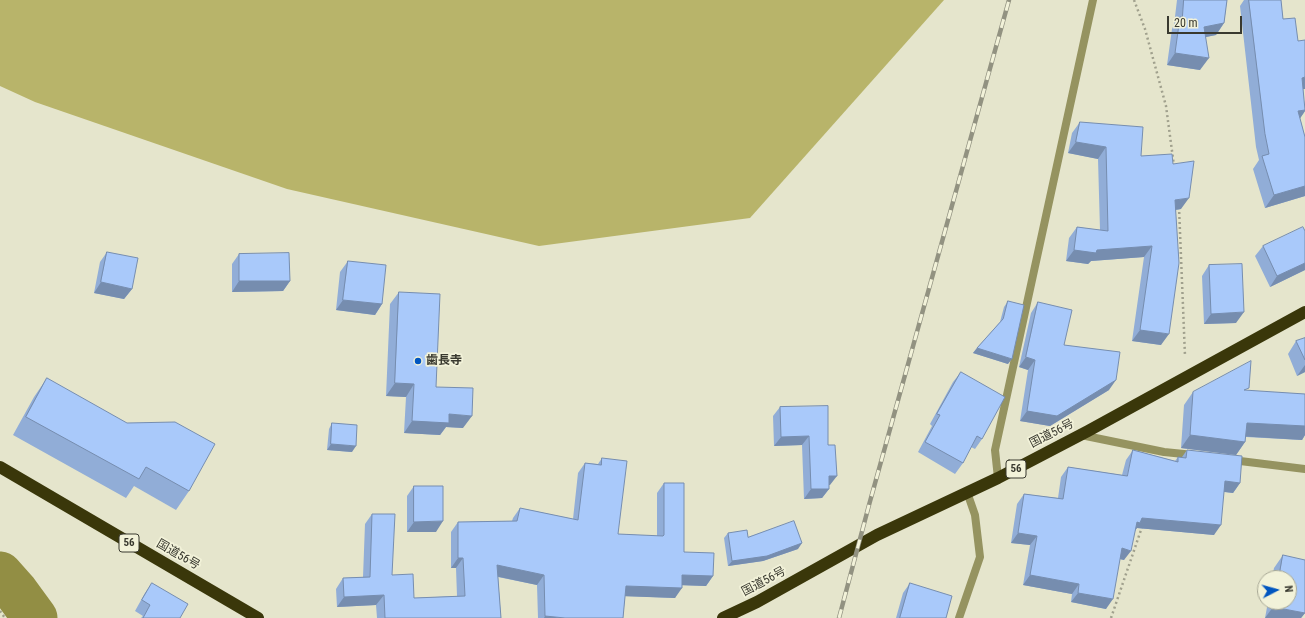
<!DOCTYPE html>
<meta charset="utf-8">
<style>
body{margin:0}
#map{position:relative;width:1305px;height:618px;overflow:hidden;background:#e5e5cc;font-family:"Roboto Condensed",sans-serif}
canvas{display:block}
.north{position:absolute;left:1257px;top:570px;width:40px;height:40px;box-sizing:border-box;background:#f2f2d9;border:1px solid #a8a895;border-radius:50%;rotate:84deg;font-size:11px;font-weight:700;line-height:16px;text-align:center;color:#39392f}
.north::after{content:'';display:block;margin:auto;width:14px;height:18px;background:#0156c0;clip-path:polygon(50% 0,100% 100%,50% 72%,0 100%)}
.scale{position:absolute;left:1167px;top:16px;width:75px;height:18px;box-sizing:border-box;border:2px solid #39392f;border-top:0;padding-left:5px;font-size:12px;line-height:14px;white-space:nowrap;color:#39392f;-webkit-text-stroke:3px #f2f2d9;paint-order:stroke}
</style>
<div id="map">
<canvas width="1305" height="618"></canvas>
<div class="north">N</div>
<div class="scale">20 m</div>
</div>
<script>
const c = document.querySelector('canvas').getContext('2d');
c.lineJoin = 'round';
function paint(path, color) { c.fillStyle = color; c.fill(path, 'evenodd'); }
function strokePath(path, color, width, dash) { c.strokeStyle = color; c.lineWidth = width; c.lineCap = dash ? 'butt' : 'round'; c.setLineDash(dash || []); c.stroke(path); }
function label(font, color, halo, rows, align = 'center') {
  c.font = font + ' "Roboto Condensed","Noto Sans JP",sans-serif'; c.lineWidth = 3.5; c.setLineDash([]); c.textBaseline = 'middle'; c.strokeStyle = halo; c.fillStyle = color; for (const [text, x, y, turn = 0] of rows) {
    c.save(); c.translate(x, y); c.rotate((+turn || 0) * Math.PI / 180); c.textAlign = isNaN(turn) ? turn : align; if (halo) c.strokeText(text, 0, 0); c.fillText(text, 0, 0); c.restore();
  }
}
const forest = new Path2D(`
 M0 0H944L750 218 539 246 287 189 35 102 0 86Z`);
const river = new Path2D(`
 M0 574 16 592 35 618`);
const path = new Path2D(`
 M1134 0 1145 29 1166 106 1174 166
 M1179 207 1185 356
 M0 611 5 618
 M1111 618 1142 527`);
const street = new Path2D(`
 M1081 435 1164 452 1194 455
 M1232 460 1305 469
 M998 478 995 450 1093 0
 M959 618 980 557 975 515 967 492`);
const highway = new Path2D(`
 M0 467 258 618
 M723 618 757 602 877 535 998 478 1088 431 1305 312`);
const rail = new Path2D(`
 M839 618 869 505 1009 0`);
const wall = new Path2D(`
 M1177 0H1227L1224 23 1216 35 1206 37 1200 70 1167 65 1172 29 1174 25Z
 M1244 0H1281L1283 19 1298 41 1303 89 1305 111 1300 118 1305 137V196L1265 208 1253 169 1259 160 1256 147 1240 6Z
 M1080 122 1141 156 1173 164 1181 209 1176 210 1161 345 1132 341 1144 257 1091 261 1088 264 1066 261 1069 238 1077 227 1100 230 1098 159 1068 153 1072 133Z
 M1305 231V270L1270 287 1255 256 1263 246Z
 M107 252 132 289 124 299 94 293 100 262Z
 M239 254 290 281 283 291 232 292V264Z
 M348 261 382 304 375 315 336 310 340 272Z
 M1209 265 1236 323 1204 324 1202 276Z
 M399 292 436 387 463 428 446 427 440 435 404 433 406 397 386 396 390 304Z
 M1008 301V364L973 353 977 348 1000 322 1004 307Z
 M1038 302 1064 345 1109 390 1050 426 1020 421 1028 370 1019 367 1031 313Z
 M1305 338V372L1297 376 1288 354 1296 341Z
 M961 372 982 439 975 449 971 447 963 463 955 474 918 452 932 426 930 424 953 382Z
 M47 378 189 491 176 510 134 486 126 498 13 435 34 397Z
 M1248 391 1305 394V435L1302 440 1246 437 1245 442 1236 455 1181 448 1184 405 1193 392Z
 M780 407 828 445 830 485H829V489L822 498 804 499 802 445 774 446 773 416Z
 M332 423 352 452 327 450 329 429Z
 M1133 450 1175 461 1178 457H1182L1187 450 1240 483 1233 493 1224 492 1214 535 1137 528 1135 531 1124 560 1120 559 1106 609 1071 602 1072 594 1023 585 1030 545 1011 543 1017 504 1024 494 1058 498 1061 477 1068 467 1122 475 1126 460Z
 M602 458 618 534 657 536V493L664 483 684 552 713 576 706 586 682 585 675 598 625 596 623 618H538L537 585 498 577 501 618H377L376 605 337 607 336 589 343 578 363 577 365 524 372 514 392 575 414 598 457 596 456 568H451V532L458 522 512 521 513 518 520 508 573 519 578 473 585 463 598 464Z
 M414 486 436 532H407V496Z
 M728 533 748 537 798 549 763 561 728 566 724 538Z
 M1283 555 1305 613 1301 618H1265L1268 602H1289V578H1272L1274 568Z
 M152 583 180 618H141L143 616 135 611 145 593Z
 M910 583 946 618H896L903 593Z`);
const shadedWall = new Path2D(`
 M1224 23 1216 35 1196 39 1204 27Z
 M1175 53 1209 58 1200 70 1167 65Z
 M1305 77V89L1293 90 1302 78Z
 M1305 110V111L1297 123 1298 111Z
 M1076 142 1106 147 1098 159 1068 153Z
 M1305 186V196L1265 208 1274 195Z
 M1189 198 1181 209 1168 211 1175 200Z
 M1152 246 1144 257 1091 261 1088 264 1066 261 1074 250H1097Z
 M1305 263V270L1270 287 1277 276Z
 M239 281H290L283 291 232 292Z
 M101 282 132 289 124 299 94 293Z
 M343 300 382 304 375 315 336 310Z
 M1244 312 1236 323 1204 324 1211 314Z
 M1140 330 1169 334 1161 345 1132 341Z
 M977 348 1012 359 1008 364 973 353Z
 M1026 357 1035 360 1028 370 1019 367Z
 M1305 365V372L1297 376Z
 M1116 380 1109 390 1050 426 1020 421 1027 411Z
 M395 383 414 384 406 397 386 396Z
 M449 414 472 416 463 428 446 427 440 435 404 433 412 421Z
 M1247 423 1305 426V435L1302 440 1237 436Z
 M1190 435 1245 442 1236 455 1181 448Z
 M809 436 802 445 774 446 781 437Z
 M331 444 356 446 352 452 327 450Z
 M829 476H837L830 485H822Z
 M1225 481 1240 483 1233 493 1218 491Z
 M811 489H829L822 498 804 499Z
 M1142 518 1221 525 1214 535 1137 528 1133 533 1137 522Z
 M443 521 436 532H407L414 522Z
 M1018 533 1037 536 1030 545 1011 543Z
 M802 543 798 549 763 561 728 566 732 561Z
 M1122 548 1131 551 1124 560 1115 558Z
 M458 558H463L456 568H451Z
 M497 565 544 575 537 585 490 575Z
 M682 575 713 576 706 586 675 585Z
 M1030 575 1079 584 1072 594 1023 585Z
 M626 586 682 588 675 598 619 596Z
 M1078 593 1113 599 1106 609 1071 602Z
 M384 595 376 605 337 607 344 597Z
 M1273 607 1305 613 1301 618H1265Z
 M545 616 565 618H544Z`);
const building = new Path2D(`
 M1184 0H1227L1224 23 1204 27 1209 58 1175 53 1180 17H1182Z
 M1249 0H1281L1283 19 1295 18 1298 41 1305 40V77L1302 78 1305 110 1298 111 1305 137V186L1274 195 1262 156 1269 154 1265 134Z
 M1080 122 1143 127 1141 156 1172 154 1173 164 1194 161 1189 198 1175 200 1179 263 1169 334 1140 330 1152 246 1097 250 1096 253 1074 250 1077 227 1108 231 1106 147 1076 142Z
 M1303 227 1305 231V263L1277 276 1263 246Z
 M107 252 138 258 132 289 101 282Z
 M289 253 290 281H239V254Z
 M348 261 386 265 382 304 343 300Z
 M1242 264 1244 312 1211 314 1209 265Z
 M399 292 440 294 436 387 473 388 472 416 449 414V423L412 421 414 384 395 383Z
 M1008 301 1024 305 1012 359 977 348 1003 319Z
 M1038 302 1072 310 1064 345 1120 352 1116 380 1057 416 1027 411 1035 360 1026 357Z
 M1305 338V360L1296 341Z
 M1251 361 1249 388 1244 390 1305 394V426L1247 423 1245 442 1190 435 1193 392Z
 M961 372 1005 397 982 439 977 436 963 463 925 442 940 415 937 414Z
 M47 378 127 423 175 422 215 444 189 491 146 467 139 479 26 417Z
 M828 406V445H835L837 476H829V489H811L809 436 781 437 780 407Z
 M332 423 357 425 356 446 331 444Z
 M1133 450 1178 462V457L1186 458 1187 450 1242 456 1240 483 1225 481 1221 525 1142 518 1140 523 1137 522 1131 551 1122 548 1113 599 1078 593 1079 584 1030 575 1037 536 1018 533 1024 494 1063 499 1068 467 1127 476Z
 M602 458 627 461 618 534 663 536 664 535V483H684V552L714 553 713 576 682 575V588L626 586 623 618H565L545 616 544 575 497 565 501 618H385L384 595 344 597 343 578 370 577 372 514H395L392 575 413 574 414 598 465 596 463 558H458V522L517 521 520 508 578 520 585 463 601 465Z
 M414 486H443V521L414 522Z
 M794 521 802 543 767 556 732 561 728 533 747 530 748 537Z
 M1283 555 1305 560V613L1273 607 1274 602H1289V578H1279Z
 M152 583 188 604 180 618H143L150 605 142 600Z
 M910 583 952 596 946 618H900Z`);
const markers = [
 [418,361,4,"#0156c0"]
];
const shields = [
 [1016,469,20],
 [129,543,20]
];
const shieldNames = [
 ["56",1016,469],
 ["56",129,543]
];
const poiNames = [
 ["歯長寺",426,361]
];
const streetNames = [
 ["国道56号",1052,434,-27],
 ["国道56号",178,555,30],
 ["国道56号",764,582,-28]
];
paint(forest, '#b8b46a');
strokePath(river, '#928e44', 45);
strokePath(path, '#a0a08d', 2.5, [2, 3]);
strokePath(street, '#959360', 8);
strokePath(highway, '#3a370a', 12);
strokePath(rail, '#929281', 4.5);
strokePath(rail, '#f2f2d9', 3, [9]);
paint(wall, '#91add7');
paint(shadedWall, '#768daf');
paint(building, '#a9c9fa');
strokePath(building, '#768daf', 1);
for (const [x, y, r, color] of markers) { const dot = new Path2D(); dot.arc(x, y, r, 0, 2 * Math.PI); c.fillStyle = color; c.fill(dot); strokePath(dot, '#f2f2d9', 1.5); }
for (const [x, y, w] of shields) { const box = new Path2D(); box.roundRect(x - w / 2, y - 9, w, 18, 3); c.fillStyle = '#f2f2d9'; c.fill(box); strokePath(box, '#39392f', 1); }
label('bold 11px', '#39392f', null, shieldNames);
label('bold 12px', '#39392f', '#f2f2d9', poiNames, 'left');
label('12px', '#39392f', '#f2f2d9', streetNames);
</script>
